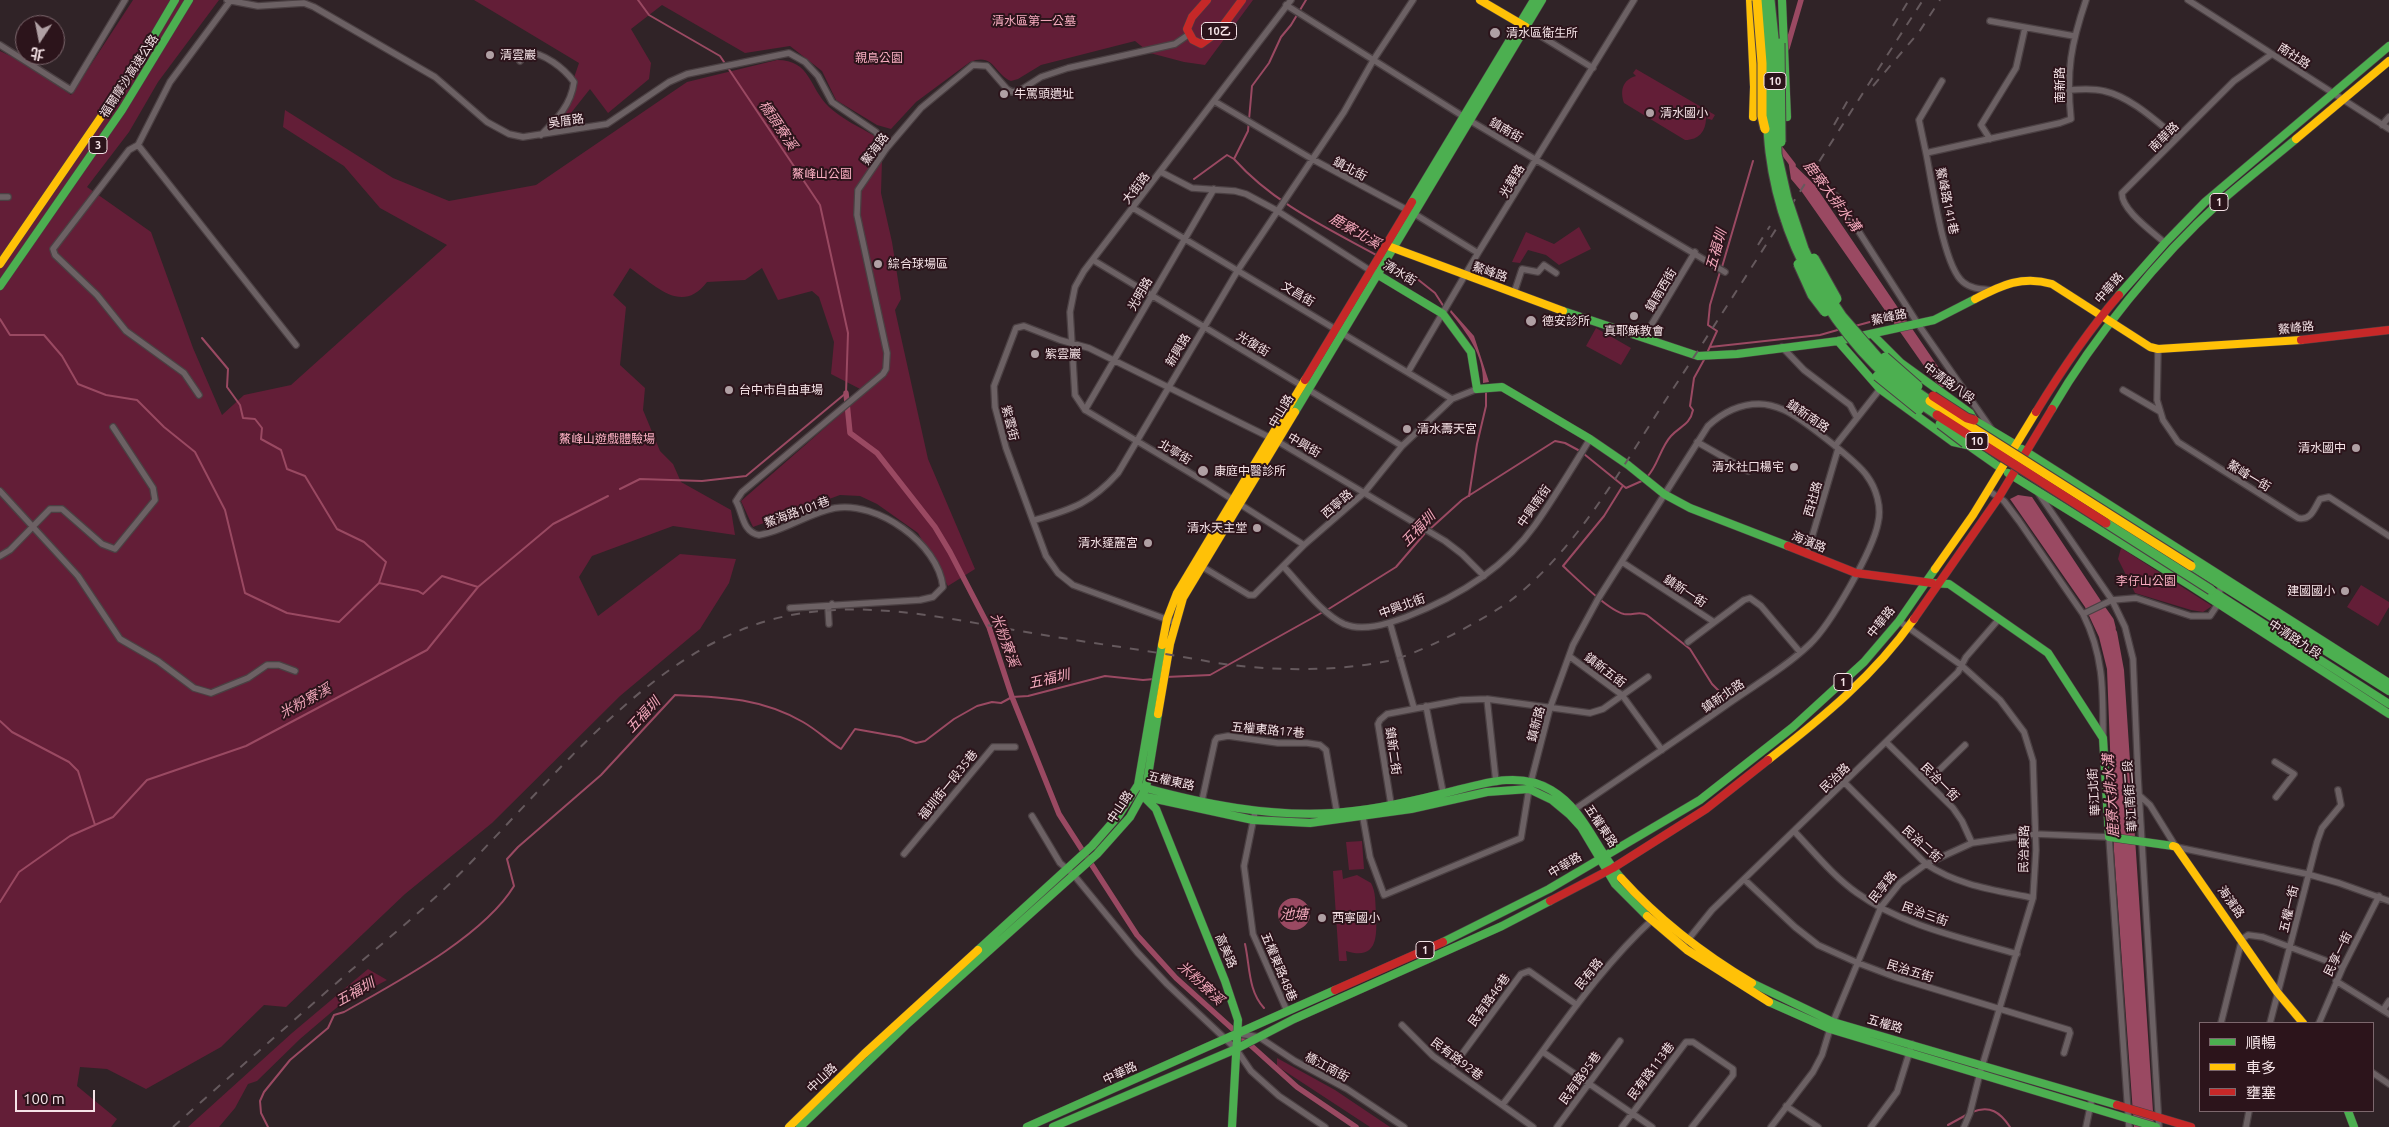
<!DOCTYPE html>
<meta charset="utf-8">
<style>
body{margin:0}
#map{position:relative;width:2389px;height:1127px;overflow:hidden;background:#302327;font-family:Ubuntu,"Noto Sans TC",sans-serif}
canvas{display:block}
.legend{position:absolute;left:2199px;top:1022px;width:175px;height:90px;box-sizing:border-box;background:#2c141b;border:1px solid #7c676d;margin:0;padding:6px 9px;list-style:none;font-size:15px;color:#f5e3e7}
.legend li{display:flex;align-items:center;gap:10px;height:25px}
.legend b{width:25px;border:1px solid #7c676d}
.north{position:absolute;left:15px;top:15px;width:50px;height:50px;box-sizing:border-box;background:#2c141b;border:1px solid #7c676d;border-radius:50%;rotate:191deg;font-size:14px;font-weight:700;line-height:20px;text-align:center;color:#f5e3e7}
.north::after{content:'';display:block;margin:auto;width:18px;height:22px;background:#b0a0a4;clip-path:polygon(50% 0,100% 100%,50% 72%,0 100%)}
.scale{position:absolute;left:15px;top:1090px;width:80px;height:22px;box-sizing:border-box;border:2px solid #f5e3e7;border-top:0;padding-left:6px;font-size:15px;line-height:18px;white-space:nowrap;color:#f5e3e7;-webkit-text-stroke:4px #2c141b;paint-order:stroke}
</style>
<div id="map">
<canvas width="2389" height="1127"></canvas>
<ul class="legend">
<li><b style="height:6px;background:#4caf50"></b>順暢</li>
<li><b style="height:6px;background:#ffc107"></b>車多</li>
<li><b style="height:6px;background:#c62828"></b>壅塞</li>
</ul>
<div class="north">北</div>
<div class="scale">100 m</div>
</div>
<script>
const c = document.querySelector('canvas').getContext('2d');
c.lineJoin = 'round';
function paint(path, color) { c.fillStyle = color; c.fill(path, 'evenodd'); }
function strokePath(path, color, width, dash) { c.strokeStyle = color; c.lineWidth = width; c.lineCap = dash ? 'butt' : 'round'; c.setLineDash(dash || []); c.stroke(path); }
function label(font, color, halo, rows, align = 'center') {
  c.font = font + ' Ubuntu,"Noto Sans TC",sans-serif'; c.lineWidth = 4; c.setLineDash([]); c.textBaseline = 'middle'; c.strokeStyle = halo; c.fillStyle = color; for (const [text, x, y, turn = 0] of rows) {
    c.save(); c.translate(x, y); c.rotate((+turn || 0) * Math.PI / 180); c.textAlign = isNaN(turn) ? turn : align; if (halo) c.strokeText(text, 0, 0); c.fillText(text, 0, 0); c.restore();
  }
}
const green = new Path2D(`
 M133 0H219L158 82 129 132 87 187 151 232 193 348 222 415 244 395 291 385 447 245 380 208 344 166 283 127 285 110 393 178 449 201 536 185 687 82 777 60C811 60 809 88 829 107 842 119 859 127 875 136L882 160 881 193 892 242 901 299 895 310 928 459 975 569 948 586 918 533 877 504 860 496 840 495 753 527 741 501 866 392 831 374 834 342 819 297 812 291 778 300 762 268 745 280 707 282C682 315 656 286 630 268L613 295 626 307 620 365 645 388 643 410 660 451 673 464 681 482 731 510 735 535 673 526 592 556 579 577 598 616 680 554 736 559 729 583 700 629 620 696 492 823 405 894 286 1007 264 1005 221 1047 146 1089 107 1069 80 1067 77 1086 117 1119 111 1127H0V51L29 65 71 95Z
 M474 0H1253L1205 65 1184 62 1150 53 1135 41 1041 65 1018 79 1011 81C994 74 994 52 970 62L916 102 891 129 877 125 836 100 822 71 790 46 745 53 662 5 631 29 651 63 649 79 608 113 590 89 567 118 563 110 579 63Z
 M1636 69 1715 115 1712 120 1706 118C1706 131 1699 140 1685 140L1624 103C1620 91 1622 80 1636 76L1633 73Z
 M1579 227 1591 249 1559 265 1546 255 1528 250 1520 263 1512 262 1526 232 1554 244Z
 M1596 328 1631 348 1621 365 1586 346Z
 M2121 548 2212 606 2203 612 2191 610 2135 593 2118 559Z
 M2361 585 2389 602V607L2378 626 2347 607Z
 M1362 841 1364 869 1349 870 1346 842Z
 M1342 870 1343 879 1357 875 1371 883C1376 892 1375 902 1376 913 1377 936 1378 961 1346 951L1347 961H1339L1333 871Z
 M368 969 387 980 341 1004 300 1039 257 1081 248 1084 235 1108 219 1127H188L292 1033Z
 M1277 1058 1335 1090 1390 1127H1370L1277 1066Z`);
const water = new Path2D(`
 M1788 159 1814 184 1949 383 1941 388 1931 376 1802 192 1791 179Z
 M1451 310 1474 336 1489 382 1483 383C1484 355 1467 333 1450 312Z
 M2018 495 2032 497 2101 601 2117 632 2124 670 2154 1127H2134L2114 851 2107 669 2099 637 2085 607 2010 499Z
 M1278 914a16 16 0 1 1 32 0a16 16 0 1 1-32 0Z`);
const stream = new Path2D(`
 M1306 0 1291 25 1281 37 1269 63 1252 86 1248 131 1234 159C1273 203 1327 228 1378 256
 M1194 179 1227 155 1234 159
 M1388 262 1411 274 1435 293 1444 307
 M1722 267 1753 161
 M0 319 10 335H44L62 356 78 384 106 395 137 400 164 427 195 452 225 510 245 593 287 613 339 622 379 583 418 591 423 594 442 576 478 587
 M1855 326 1892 316
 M202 338 228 369 227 387 240 405 243 418 255 419 262 428 261 439 281 450 287 469 305 476 337 529 364 542 386 562 379 583
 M1710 347 1820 335 1841 329
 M1707 353 1717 331 1708 325 1710 305 1720 272
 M1584 454 1626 488 1644 480
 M1647 477C1658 466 1660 448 1671 436 1680 426 1690 425 1693 410L1690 406 1694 378 1705 358
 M1622 487 1604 516 1563 566C1577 579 1608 610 1624 614 1633 616 1639 610 1647 615L1690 649 1712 684 1724 696
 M620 489 640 479 702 481 746 476 846 393 848 333 820 205 720 56 649 15 638 0
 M1469 496 1477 444 1486 406V390
 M1430 529 1462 500 1555 441 1565 443 1580 451
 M1327 610 1396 567 1426 532
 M1166 677 1210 675 1323 612
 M0 721 12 732 69 762 78 771 95 825
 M0 902 19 872 70 836 113 817 147 780 246 746 427 650 478 587 553 524 608 496
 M1245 944C1250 966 1248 991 1264 1008
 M1972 1112C1990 1105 2000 1112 2010 1127
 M1948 1125 1968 1114
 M268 1127 261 1113 260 1101 264 1092 290 1060 328 1028 334 1015 344 1012C395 983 483 937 514 886L507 859 518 847 601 775 675 695C722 697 761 698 803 722 817 730 828 741 841 749L855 729 900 737 916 743 925 741 954 719 977 706 992 702 1001 703 1012 697 1028 696 1105 676 1143 680 1154 679`);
const canal = new Path2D(`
 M1787 48 1801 0
 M1779 144V147L1793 165
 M846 393 850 433 877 453 935 527 950 552 989 627 1012 697 1059 814 1137 935 1176 978 1297 1087 1356 1127
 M2104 610 2111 620 2113 628`);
const street = new Path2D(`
 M227 0 258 6 304 3 314 7 435 77 487 122 509 134 523 137 607 124 669 82 687 74 789 53 805 62 818 76 832 102 876 132 886 149
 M1291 0 1084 271 1075 287 1070 312 1075 395 1085 410 1202 480 1304 545
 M2188 0 2389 129
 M1286 5 1469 120 1725 272
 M1990 21 2074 36
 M1526 27 1593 68
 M0 45 71 90 125 0
 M520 61 527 52C544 53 564 68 574 82 571 105 557 119 541 135
 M2069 90C2080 89 2093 88 2104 91 2131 97 2156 121 2177 138
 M1214 101 1312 159 1413 213 1478 253
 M2382 125 2389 117
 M1990 139 1981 125 2016 68 2025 28
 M138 145 296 345
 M1926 153 1919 120 1942 81
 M1161 172 1192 188 1235 191 1246 194 1276 210 1371 271
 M1836 196 1918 324 1992 430
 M0 197H8
 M1133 208 1452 399
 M2165 243C2153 232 2121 210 2122 193L2234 81 2272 54
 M1093 260 1402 446
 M1992 290C1982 289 1971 289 1963 282 1943 266 1932 181 1926 153L2060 123 2071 119C2066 71 2071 44 2086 0
 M1514 293 1522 269 1538 272 1544 265 1556 273
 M1644 337 1695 252
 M1782 347 1804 370 1850 405 1857 418
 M2158 349 2157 400 2163 420 2178 442 2298 518C2311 521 2314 509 2320 499L2329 497 2389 536
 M1408 372 1478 253 1634 0
 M2123 390 2159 411
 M199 395 184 373 126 331 97 295 55 255 53 249 129 150 138 145 170 82 230 1
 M1085 410 1214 189
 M1697 442 1748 471
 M1835 446 1880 389
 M0 491 78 576 120 639 158 661 194 688 211 693 248 678 267 665H279L295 671
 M1989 491 2004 501 2019 521 2083 614C2104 656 2103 691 2103 737
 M2039 494 2112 600 2125 627 2133 659 2138 777 2159 1127
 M1035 520C1073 509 1091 503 1118 473L1238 270 1344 112 1374 59 1413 0
 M1807 554 1838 449
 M0 556 10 550 50 509H62L102 544 115 549 155 500 153 488 113 427
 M1622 562 1714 622
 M1201 566 1249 595H1254L1304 545 1364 493 1402 446 1452 399 1477 389
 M1283 566C1300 584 1322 614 1344 624 1363 632 1387 624 1406 617 1455 598 1504 569 1535 525 1554 498 1572 468 1590 439
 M790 608 920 600 933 597 943 587C938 543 877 501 835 508 808 513 785 531 759 535 742 532 743 513 736 501L742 492 883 374 886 369 887 353 857 215 858 190 886 149 921 108 973 65 987 66 1007 89 1012 92 1019 91 1041 77 1068 68 1175 44 1188 35
 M2083 614 2112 600 2136 598 2191 616H2210L2218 604 2221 582
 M1899 621 1961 665 2000 700 2024 732 2033 761 2036 850 2033 898 1980 1073 1970 1113 1964 1127
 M1174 622 1073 585 1058 573 1046 556 1006 448 995 407 994 386 1016 328 1024 326 1060 340 1089 348 1277 441 1445 541 1462 554 1484 576
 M1390 623 1414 708
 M829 624 828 608 832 604
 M1688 642 1744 600 1750 598 1761 606 1800 652
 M1569 656 1622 695 1662 750
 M1487 699 1496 782
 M1426 706 1444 797
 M1886 742 1953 808 1962 821 1972 843
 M2275 762 2294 774 2276 797
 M1927 782 1965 745
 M1845 783 1926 864C1959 886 1995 890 2033 898
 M2140 796 2150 805 2176 847 2307 874 2339 883 2389 901
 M1391 804 1378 724 1380 720 1387 714 1461 700 1487 699 1590 713 1603 709 1648 677
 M1201 805 1215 741 1217 738 1228 736 1278 743H1307L1320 745 1326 750 1337 813
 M1255 812 1244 866 1253 934 1287 1011
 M1362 812 1370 857 1384 895 1521 838 1529 789 1550 708 1573 645 1598 599 1708 426C1722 413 1739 404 1759 404 1767 404 1777 407 1784 410 1800 417 1858 462 1867 476 1876 488 1882 507 1878 523 1873 550 1831 624 1810 644 1786 667 1755 685 1728 704 1677 740 1626 774 1575 809
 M1032 816 1060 863 1073 874 1137 952 1167 984 1236 1049 1251 1071 1279 1096 1325 1127
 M1794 831C1814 852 1833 876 1857 893 1903 926 1963 938 2017 954
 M904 854 993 747H1015
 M1745 880 1795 927 1818 945 1858 963 1895 977 2069 1030 2070 1033 2064 1053
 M1687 941 1712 910 1958 672 1966 657 1999 619
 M2336 981 2389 1014
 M2383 1010 2389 1001
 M2221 1023 2242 939 2248 935 2263 937 2343 967
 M2270 1023 2317 842 2322 828 2341 805 2338 790
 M2319 1023 2343 967 2379 896
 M1402 1025 1433 1056 1533 1127
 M1240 1034 1259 1037 1295 1061 1347 1089 1404 1127
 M1543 1052 1652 1127
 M1451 1069 1521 974 1529 971 1577 1005
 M2373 1073 2389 1084
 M1503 1104C1552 1041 1595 972 1654 918
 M1786 1106 1818 1127
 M1557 1127 1620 1041
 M1622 1127 1686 1042H1693L1733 1069V1075L1692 1127
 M1771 1127 1813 1072 1822 1055 1830 1029 1881 907 1900 883 1926 864 1972 843 2035 834 2109 837 2129 1127
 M1871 1127 1897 1092 1912 1044
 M2086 1127 2092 1098
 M2246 1127 2249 1111`);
const fast = new Path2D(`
 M1782 0 1787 117
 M138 63 175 0
 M1412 202 1534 0
 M1375 273 1443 314 1471 352 1477 389 1502 387 1590 439 1628 465 1664 494 1690 508 1788 546
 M0 286 122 110 189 0
 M2119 295 2165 243 2205 202 2389 46
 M1563 311 1698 356 1737 354 1838 341 1934 320 1975 299
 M1872 334 1901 363 1970 413 1974 420 2016 445
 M1838 341 1880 389 1953 442 1967 445
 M2052 409C2094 337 2158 258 2220 202 2245 180 2271 160 2296 139
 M1295 412 1542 0
 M1965 443 2002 469
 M2022 449 2389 683
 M2008 473 2188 584 2389 714
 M2191 566 2389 691
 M1932 583 1949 584 2048 653 2103 738 2109 837 2173 846
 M2211 590 2389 704
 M1142 787C1204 804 1268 817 1333 813 1369 811 1405 803 1441 794 1476 786 1517 769 1551 790 1585 810 1596 850 1621 878
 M1142 795 1156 809 1225 981 1238 1020 1232 1127
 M1142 796 1253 820 1310 823 1411 809 1487 792 1529 789 1552 800 1570 815 1581 827 1615 884 1647 916
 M1443 942 1549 889 1700 800 1793 727 1864 662 1899 621 1935 569
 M978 950 1092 846 1119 815 1138 785 1162 645
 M1752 983 1833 1022 2117 1105
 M1769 1002 1830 1029 2156 1127
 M2348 1111 2354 1127
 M800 1127 906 1025 1097 854 1130 817 1146 788 1158 714
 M1027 1127 1335 990
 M1053 1127 1236 1049 1294 1019 1502 926 1550 901`);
const slow = new Path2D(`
 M1480 0 1526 27
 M1750 0 1754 87 1753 117
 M2296 139 2389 61
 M1388 246 1563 311
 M0 264 138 63
 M1975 299C2002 285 2023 275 2052 284L2150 347 2158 349 2301 340
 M1935 569 1973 515 2036 412
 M1162 645 1167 619 1177 593 1305 380
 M1158 714 1170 644 1183 598 1295 412
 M1768 760C1822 718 1874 676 1914 619
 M2173 846 2176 847 2277 992 2303 1023
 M1621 878C1659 920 1703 954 1752 983
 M1647 916 1687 950 1769 1002
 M789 1127 864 1054 978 950`);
const jam = new Path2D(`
 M1207 0 1192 17 1187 29 1193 40 1201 44 1219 31 1242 0
 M2301 340 2389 330
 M1305 380 1412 202
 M2036 412C2061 371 2088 331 2119 295
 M1788 546 1856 573 1932 583
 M1914 619 1999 497 2052 409
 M1550 901 1613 868 1706 809 1768 760
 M1335 990 1443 942
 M2117 1105 2191 1127`);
const rail = new Path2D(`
 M1893 26 1909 0
 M1873 86 1919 32 1940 0
 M1834 125 1848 100
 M1758 245 1770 226
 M173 1127C229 1077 285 1028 341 979 374 950 408 923 440 893 543 796 650 638 797 614 874 601 950 619 1026 632 1089 643 1153 651 1217 663 1273 671 1332 672 1388 661 1420 654 1483 620 1510 601 1577 550 1623 465 1669 395 1755 264 1837 132 1923 0`);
const fastBridge = new Path2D(`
 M1763 0C1768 50 1764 101 1770 152 1783 258 1847 358 1937 415
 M1770 0 1774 38 1777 154 1787 198 1804 249 1820 283 1842 316 1895 377 1930 401
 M1780 43 1781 142
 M1814 258 1837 299
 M1798 264 1812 295 1825 312
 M1885 357 1918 386
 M1877 376 1919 410
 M1940 424 1965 443
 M2106 523 2211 590`);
const slowBridge = new Path2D(`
 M1757 0 1762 63V116L1765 129
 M1930 401 2191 566`);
const jamBridge = new Path2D(`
 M1933 396 1967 418 1974 420
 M1937 415 2106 523`);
const markers = [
 [1495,33,6,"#b0a0a4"],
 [490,55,5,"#b0a0a4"],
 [1004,94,5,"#b0a0a4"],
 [1650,113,5,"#b0a0a4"],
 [878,264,5,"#b0a0a4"],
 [1634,316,5,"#b0a0a4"],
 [1531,321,6,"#b0a0a4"],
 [1035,354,5,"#b0a0a4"],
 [729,390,5,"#b0a0a4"],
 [1407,429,5,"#b0a0a4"],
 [2356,448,5,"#b0a0a4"],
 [1794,467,5,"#b0a0a4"],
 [1203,471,6,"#b0a0a4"],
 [1257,528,5,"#b0a0a4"],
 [1148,543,5,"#b0a0a4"],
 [2345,591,5,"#b0a0a4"],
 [1322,918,5,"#b0a0a4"]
];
const shields = [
 [1219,31,35],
 [1775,81,22],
 [98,145,18],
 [2219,202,18],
 [1977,441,22],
 [1843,682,18],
 [1425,950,18]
];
const shieldNames = [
 ["10乙",1219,31],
 ["10",1775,81],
 ["3",98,145],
 ["1",2219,202],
 ["10",1977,441],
 ["1",1843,682],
 ["1",1425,950]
];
const parkNames = [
 ["清水區第一公墓",1034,21],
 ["親鳥公園",879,58],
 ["鰲峰山公園",822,174],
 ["鰲峰山遊戲體驗場",607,439],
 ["李仔山公園",2146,581]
];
const poiNames = [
 ["清水區衛生所",1506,33],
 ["清雲巖",500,55],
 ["牛罵頭遺址",1014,94],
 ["清水國小",1660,113],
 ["綜合球場區",888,264],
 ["德安診所",1542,321],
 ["真耶穌教會",1634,331,"center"],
 ["紫雲巖",1045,354],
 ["台中市自由車場",739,390],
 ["清水壽天宮",1417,429],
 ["清水國中",2346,448,"right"],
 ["清水社口楊宅",1784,467,"right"],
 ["康庭中醫診所",1214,471],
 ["清水天主堂",1247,528,"right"],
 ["清水蓬麓宮",1138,543,"right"],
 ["建國國小",2335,591,"right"],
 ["西寧國小",1332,918]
];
const streetNames = [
 ["南社路",2294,56,33],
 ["福爾摩沙高速公路",129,76,-57],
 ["南新路",2060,85,-90],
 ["吳厝路",566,121,-8],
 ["鎮南街",1506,130,30],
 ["南華路",2164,137,-45],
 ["鰲海路",875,149,-53],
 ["鎮北街",1350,169,28],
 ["光華路",1512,181,-59],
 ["大街路",1136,188,-52],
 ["鰲峰路141巷",1947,201,78],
 ["鰲峰路",1490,272,19],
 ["清水街",1400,273,31],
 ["中華路",2109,288,-49],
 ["鎮南西街",1661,290,-59],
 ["光明路",1140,294,-60],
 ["文昌街",1298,294,31],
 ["鰲峰路",1889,317,-12],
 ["鰲峰路",2296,328,-6],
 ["光復街",1253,344,31],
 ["新興路",1178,350,-59],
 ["中清路八段",1949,383,36],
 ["中山路",1281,411,-59],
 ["鎮新南路",1808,416,34],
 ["紫雲街",1010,423,76],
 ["中興街",1304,445,30],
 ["北寧街",1175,452,31],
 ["鰲峰一街",2249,476,31],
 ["西社路",1813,499,-74],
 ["西寧路",1337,504,-41],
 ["中興南街",1534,506,-55],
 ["鰲海路101巷",797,512,-20],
 ["海濱路",1809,542,22],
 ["鎮新一街",1685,591,33],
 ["中興北街",1402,606,-20],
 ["中華路",1881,622,-51],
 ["中清路九段",2295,639,33],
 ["鎮新五街",1605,670,37],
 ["鎮新北路",1723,696,-34],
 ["鎮新路",1536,724,-75],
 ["五權東路17巷",1268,730,5],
 ["鎮新二街",1393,751,82],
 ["民治路",1835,778,-44],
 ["五權東路",1171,781,13],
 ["民治一街",1940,782,45],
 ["福圳街一段35巷",948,785,-51],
 ["華江北街",2094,792,-94],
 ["華江南街二段",2130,796,-94],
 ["中山路",1120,807,-57],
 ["五權東路",1601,826,56],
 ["民治二街",1922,844,42],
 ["民治東路",2024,849,-89],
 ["中華路",1565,865,-31],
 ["民享路",1883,887,-51],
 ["海濱路",2231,902,54],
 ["五權一街",2289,909,-77],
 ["民治三街",1925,914,20],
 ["高美路",1226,951,67],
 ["民享一街",2338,954,-64],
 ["五權東路48巷",1279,967,67],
 ["民治五街",1910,971,17],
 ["民有路",1589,974,-51],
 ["民有路46巷",1489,1000,-54],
 ["五權路",1885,1024,16],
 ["民有路92巷",1457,1059,37],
 ["橋江南街",1327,1067,28],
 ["民有路113巷",1651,1071,-53],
 ["中華路",1120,1073,-25],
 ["中山路",822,1078,-44],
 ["民有路95巷",1580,1078,-54]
];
const waterNames = [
 ["橋頭寮溪",778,125,56],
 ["鹿寮大排水溝",1832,196,53],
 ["鹿寮北溪",1355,231,30],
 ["五福圳",1716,250,-74],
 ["五福圳",1418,529,-46],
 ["米粉寮溪",1005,640,70],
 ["五福圳",1049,679,-13],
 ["米粉寮溪",305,701,-28],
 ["五福圳",643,715,-47],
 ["鹿寮大排水溝",2111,796,-94],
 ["池塘",1294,914],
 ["米粉寮溪",1201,983,43],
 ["五福圳",355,992,-29]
];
paint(green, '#631e37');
paint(water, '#9a4962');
strokePath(stream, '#9a4962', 2);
strokePath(canal, '#9a4962', 5.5);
strokePath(street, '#4b4043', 8);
strokePath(fast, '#4b4043', 9);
strokePath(slow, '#4b4043', 9);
strokePath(jam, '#4b4043', 9);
strokePath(street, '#6c6164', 5.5);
strokePath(fast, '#4caf50', 8);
strokePath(slow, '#ffc107', 8);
strokePath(jam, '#c62828', 8);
strokePath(rail, '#65595d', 2, [9, 9]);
strokePath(fastBridge, '#4b4043', 11, []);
strokePath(slowBridge, '#4b4043', 11, []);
strokePath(jamBridge, '#4b4043', 11, []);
strokePath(fastBridge, '#4caf50', 9);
strokePath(slowBridge, '#ffc107', 9);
strokePath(jamBridge, '#c62828', 9);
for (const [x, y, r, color] of markers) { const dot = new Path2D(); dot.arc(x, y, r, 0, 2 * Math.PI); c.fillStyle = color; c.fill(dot); strokePath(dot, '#2c141b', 2); }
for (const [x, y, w] of shields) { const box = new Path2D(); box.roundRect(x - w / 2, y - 8.5, w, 17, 4); c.fillStyle = '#2c141b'; c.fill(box); strokePath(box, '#f5e3e7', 1); }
label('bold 11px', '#f5e3e7', null, shieldNames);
label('12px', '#faafc2', '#2c141b', parkNames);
label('12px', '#f5e3e7', '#2c141b', poiNames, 'left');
label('12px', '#f5e3e7', '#2c141b', streetNames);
label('italic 14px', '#f1a7ba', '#2c141b', waterNames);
</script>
